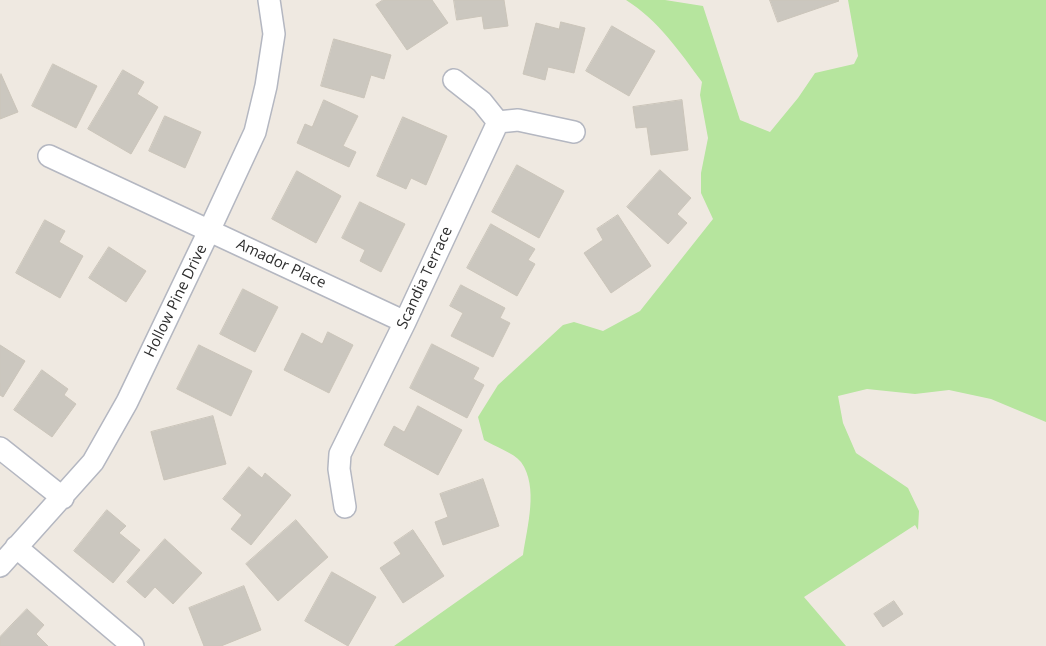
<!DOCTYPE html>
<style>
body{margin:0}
canvas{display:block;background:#efe9e1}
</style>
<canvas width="1046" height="646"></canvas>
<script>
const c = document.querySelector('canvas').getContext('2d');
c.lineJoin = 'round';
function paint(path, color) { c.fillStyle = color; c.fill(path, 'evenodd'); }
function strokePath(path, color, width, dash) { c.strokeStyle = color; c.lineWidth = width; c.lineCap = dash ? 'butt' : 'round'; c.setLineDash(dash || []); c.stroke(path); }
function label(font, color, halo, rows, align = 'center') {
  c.font = font + ' "Open Sans",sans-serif'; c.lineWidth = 5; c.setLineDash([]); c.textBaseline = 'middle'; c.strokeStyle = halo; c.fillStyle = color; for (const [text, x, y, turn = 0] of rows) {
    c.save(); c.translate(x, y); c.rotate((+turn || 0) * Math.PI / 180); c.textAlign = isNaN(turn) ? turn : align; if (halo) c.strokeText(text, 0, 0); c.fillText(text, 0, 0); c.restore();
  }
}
const green = new Path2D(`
 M626 0H665L703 6 740 120 770 132 798 98 815 73 854 64 858 56 848 0H1046V422L991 399 949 390 915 394 867 389 838 396 843 423 856 453 908 488 919 511 918 530 915 525 804 597 846 646H394L523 555C527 527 539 487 521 462 514 453 494 446 484 440L478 417 498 385 563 325 574 322 603 331 640 311 713 219 701 193V173L708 138 700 95 702 82C680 52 658 20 626 0Z`);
const building = new Path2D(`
 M383 0H432L448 23 407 50 376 5Z
 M454 0H504L508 26 484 29 482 16 457 20Z
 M770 0H838L839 1 778 22Z
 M561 22 585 28 574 73 548 67 545 80 523 74 536 23 559 29Z
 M612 26 655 51 629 96 586 71Z
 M334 39 391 55 384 79 371 75 364 98 321 86Z
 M53 64 97 86 76 128 32 106Z
 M123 70 144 82 137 94 158 107 131 154 88 129Z
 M1 74 18 112 0 119V75Z
 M324 100 358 116 343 146 356 152 349 167 297 143 305 124 312 127Z
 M682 100 688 150 651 155 647 127 636 128 633 107Z
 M165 116 201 132 185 168 149 151Z
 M403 117 447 136 426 185 411 178 406 189 377 176Z
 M517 165 564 191 539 238 492 212Z
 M660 170 691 198 677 214 687 223 668 244 627 207Z
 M297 171 341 196 316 243 272 219Z
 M360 202 405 224 381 272 360 261 365 250 342 238Z
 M618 215 651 266 611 293 584 253 603 240 597 229Z
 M45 220 65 231 59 242 83 256 60 298 16 273Z
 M491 224 535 249 528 260 535 264 517 296 467 268Z
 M109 247 146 271 126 302 89 278Z
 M461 285 505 308 500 318 510 323 493 357 451 336 463 313 450 306Z
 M243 289 278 307 255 352 220 334Z
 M328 332 353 345 329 393 284 370 302 333 322 344Z
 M432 344 479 368 473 379 484 385 467 418 410 388Z
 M0 345 25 361 3 397 0 395Z
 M199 345 252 371 231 416 177 389Z
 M42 370 68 389 64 395 76 404 52 437 14 410Z
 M418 406 462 430 438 475 384 445 394 426 404 432Z
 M213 416 226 464 164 480 151 432Z
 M249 467 262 478 265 473 291 495 251 545 231 529 242 515 223 499Z
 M483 479 499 526 443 545 435 522 448 517 440 494Z
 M107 510 126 526 119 533 140 550 113 583 74 551Z
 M296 520 328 557 278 601 246 564Z
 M413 530 444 576 403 603 380 568 401 554 394 543Z
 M165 539 202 573 173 604 155 587 145 598 127 582Z
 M332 572 376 597 348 646 305 621Z
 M244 586 261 630 221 646H204L189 608Z
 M894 601 903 614 883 627 874 614Z
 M27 609 44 625 36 634 48 646H0V637Z`);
const minor = new Path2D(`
 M454 80 482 102 498 122
 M49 156 405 322
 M0 448 63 498
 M345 507 339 469 340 454 405 322 498 122 518 120 574 132
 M16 547 133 646
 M0 566 93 462 127 402 209 231 255 132 266 86 274 34 269 0`);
const streetNames = [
 ["Amador Place",281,264,25],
 ["Scandia Terrace",425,278,-65],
 ["Hollow Pine Drive",176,301,-64]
];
paint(green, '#b6e59e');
paint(building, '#cbc7bf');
strokePath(building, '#cbc5ba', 1);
strokePath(minor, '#b4b7c1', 24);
strokePath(minor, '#fff', 21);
label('15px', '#2e2e2e', '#fff', streetNames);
</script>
